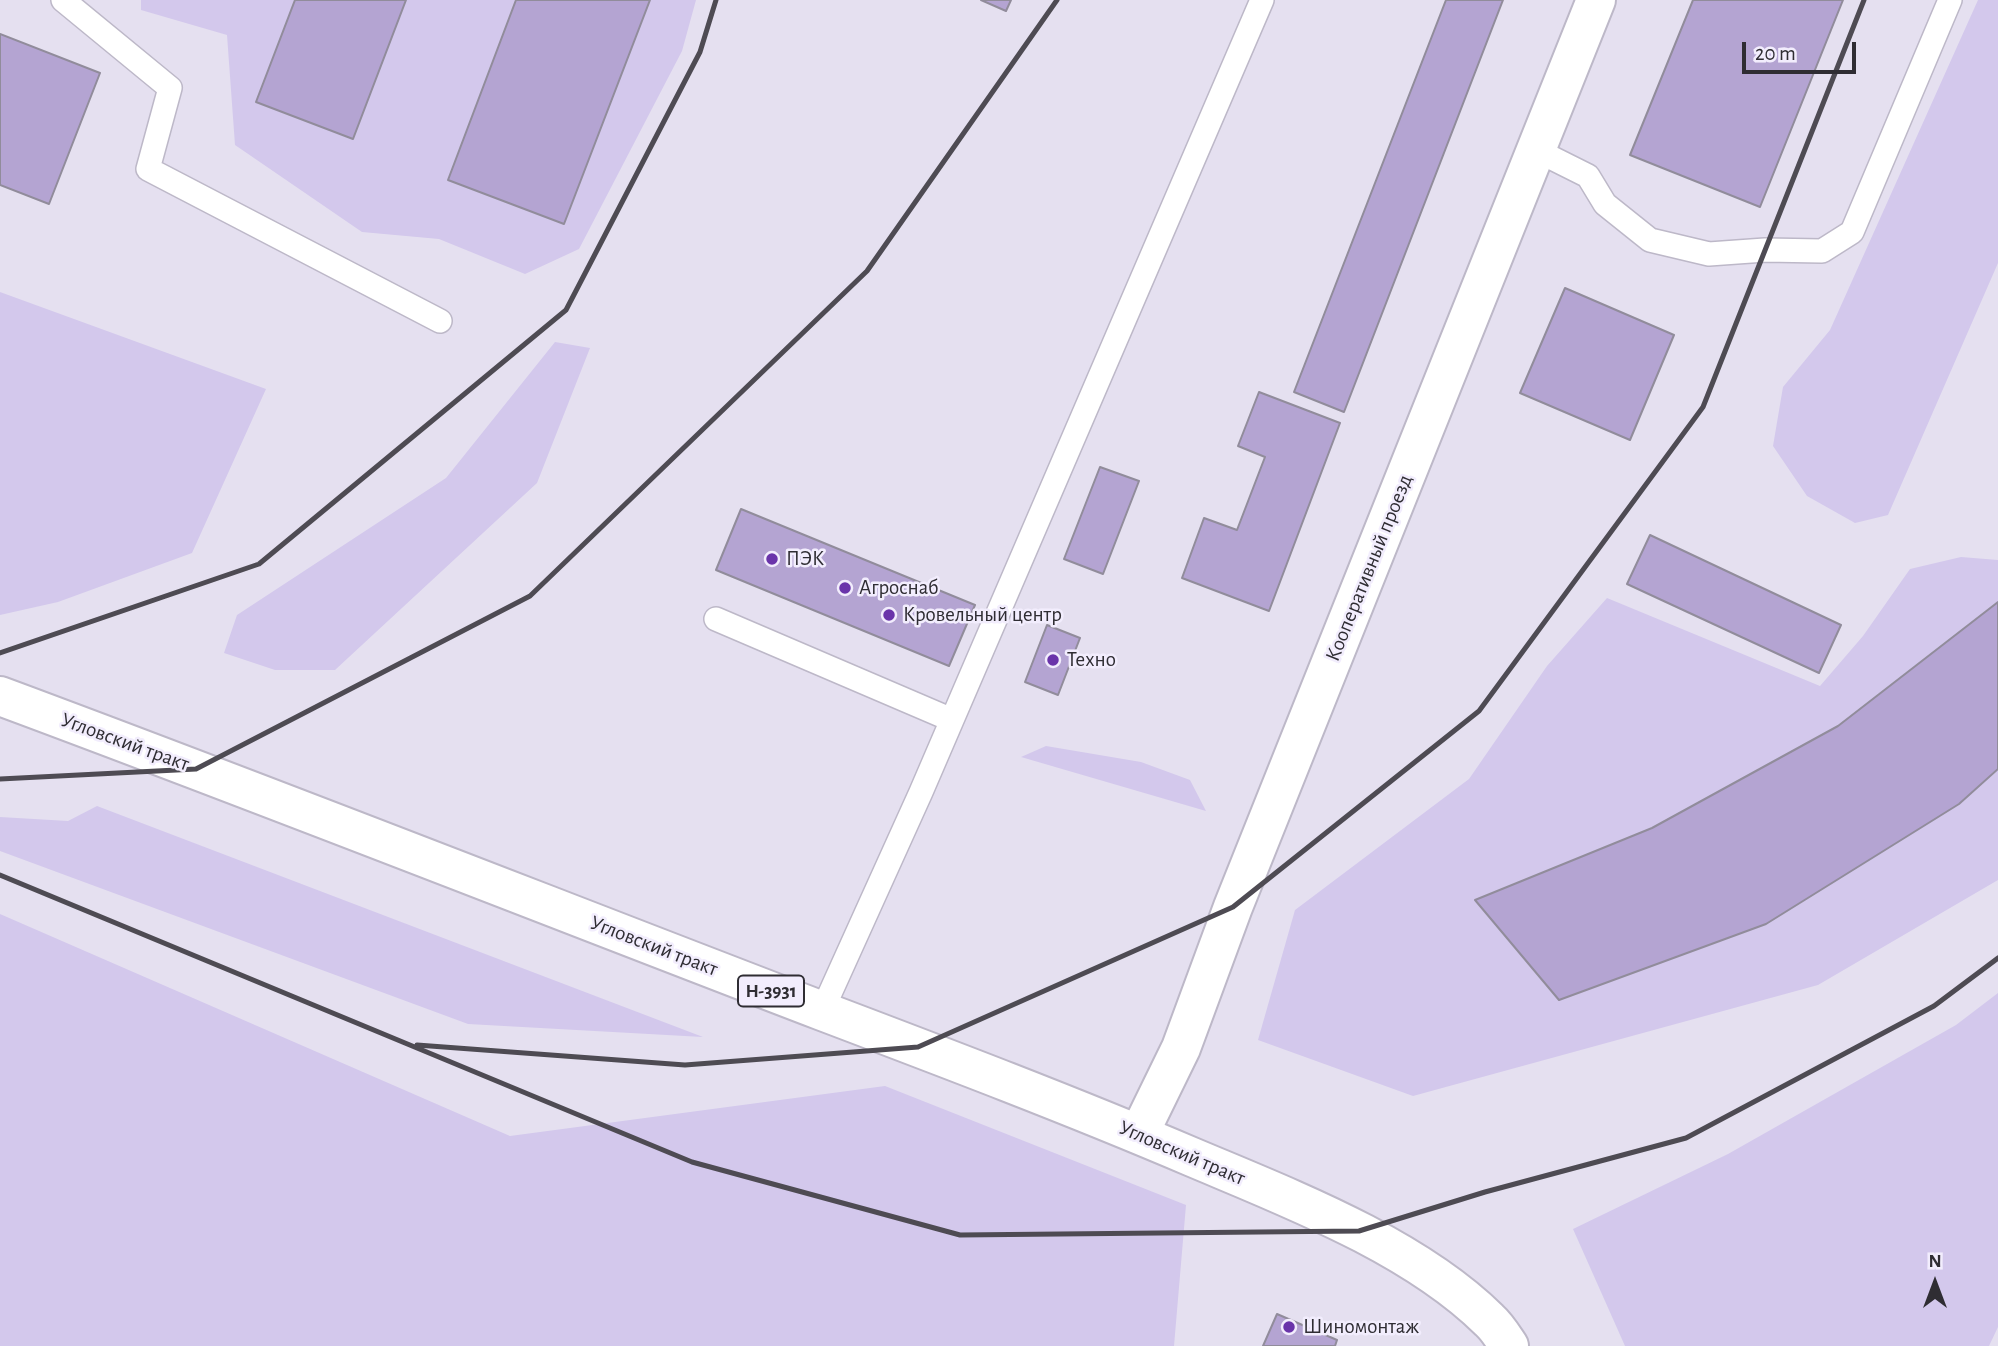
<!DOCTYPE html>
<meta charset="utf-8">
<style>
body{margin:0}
#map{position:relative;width:1998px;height:1346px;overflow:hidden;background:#e5e0f0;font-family:"Alegreya Sans",sans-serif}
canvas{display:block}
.north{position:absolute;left:1900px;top:1248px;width:70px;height:70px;-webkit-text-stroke:5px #f2edfd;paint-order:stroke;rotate:0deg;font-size:19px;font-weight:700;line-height:28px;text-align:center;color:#2f2d33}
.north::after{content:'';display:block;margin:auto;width:24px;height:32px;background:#2f2d33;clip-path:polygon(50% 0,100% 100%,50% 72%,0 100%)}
.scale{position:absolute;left:1742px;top:42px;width:114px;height:32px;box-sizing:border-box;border:4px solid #2f2d33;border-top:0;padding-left:9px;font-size:21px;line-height:24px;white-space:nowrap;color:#2f2d33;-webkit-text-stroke:5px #f2edfd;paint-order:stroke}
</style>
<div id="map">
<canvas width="1998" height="1346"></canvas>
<div class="north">N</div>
<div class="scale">20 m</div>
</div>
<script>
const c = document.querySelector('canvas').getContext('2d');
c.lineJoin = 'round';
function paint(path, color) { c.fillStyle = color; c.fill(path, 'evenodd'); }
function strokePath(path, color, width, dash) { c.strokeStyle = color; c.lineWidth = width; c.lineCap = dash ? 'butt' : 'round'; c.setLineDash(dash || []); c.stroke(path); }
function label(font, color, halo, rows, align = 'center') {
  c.font = font + ' "Alegreya Sans",sans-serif'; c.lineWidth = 5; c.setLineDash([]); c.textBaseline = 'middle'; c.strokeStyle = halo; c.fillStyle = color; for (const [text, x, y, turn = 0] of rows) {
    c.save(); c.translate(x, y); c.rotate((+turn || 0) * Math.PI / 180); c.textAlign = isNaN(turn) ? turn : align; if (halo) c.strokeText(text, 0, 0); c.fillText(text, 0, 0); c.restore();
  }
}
const green = new Path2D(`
 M141 0H696L682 51 579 249 525 274 439 239 362 232 235 145 227 35 141 10Z
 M1978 0H1998V263L1888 515 1855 523 1807 496 1773 446 1783 387 1830 330Z
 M0 292 266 389 192 553 58 602 0 615Z
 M555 342 590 348 537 483 335 670H275L224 653 237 615 446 478Z
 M1961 557 1998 560V880L1818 985 1413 1096 1258 1040 1295 910 1469 779 1547 666 1607 598 1820 686 1863 636 1910 569Z
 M1046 746 1141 762 1190 780 1206 811 1021 757Z
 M97 806 703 1037 468 1024 0 851V817L68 821Z
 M0 914 510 1136 885 1086 1186 1205 1174 1346H0Z
 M1998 993V1327L1989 1346H1625L1573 1229 1728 1154 1956 1025Z`);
const building = new Path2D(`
 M295 0H406L353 139 256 102Z
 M516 0H650L564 224 448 180Z
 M981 0H1011L1006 11Z
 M1446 0H1503L1344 412 1294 392Z
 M1693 0H1843L1760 207 1630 155Z
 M0 34 100 73 49 204 0 185Z
 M1565 288 1674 335 1630 440 1520 393Z
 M1259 392 1340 423 1269 611 1182 578 1204 518 1237 530 1265 457 1238 446Z
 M1100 467 1139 481 1103 574 1064 559Z
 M741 509 975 605 949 666 716 570Z
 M1650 535 1841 625 1819 673 1627 584Z
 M1998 602V769L1959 804 1766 924 1559 1000 1475 900 1652 828 1838 726Z
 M1047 625 1080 638 1058 695 1025 682Z
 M1277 1314 1337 1340 1335 1346H1263Z`);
const lane = new Path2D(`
 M63 0 170 88 148 169 440 321
 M1536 150 1588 176 1605 204 1650 240 1709 254 1765 250 1822 251 1852 232 1950 0
 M716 619 952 720
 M822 1011 921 792 1262 0`);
const street = new Path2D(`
 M1139 1134 1181 1048 1233 907 1596 0`);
const highway = new Path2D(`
 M0 696C275 798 548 906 822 1011 946 1058 1070 1105 1192 1157 1289 1198 1413 1245 1489 1320 1497 1327 1503 1337 1509 1346`);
const rail = new Path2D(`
 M0 653 259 564 566 310 700 52 716 0
 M0 779 196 769 530 596 867 271 1057 0
 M0 875 692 1162 960 1235 1359 1231 1485 1192 1686 1138 1934 1006 1998 958
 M417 1045 685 1065 918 1047 1233 907 1479 711 1703 407 1864 0`);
const markers = [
 [772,559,7,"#6a34aa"],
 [845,588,7,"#6a34aa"],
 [889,615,7,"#6a34aa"],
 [1053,660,7,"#6a34aa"],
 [1289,1327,7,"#6a34aa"]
];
const shields = [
 [771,991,66]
];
const shieldNames = [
 ["Н-3931",771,991]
];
const poiNames = [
 ["ПЭК",786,559],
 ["Агроснаб",859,588],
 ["Кровельный центр",903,615],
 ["Техно",1067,660],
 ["Шиномонтаж",1303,1327]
];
const streetNames = [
 ["Кооперативный проезд",1369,568,-68],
 ["Угловский тракт",125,742,20],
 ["Угловский тракт",654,946,21],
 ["Угловский тракт",1182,1153,23]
];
paint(green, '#d3c8ec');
paint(building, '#b4a4d2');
strokePath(building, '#918c9b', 2);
strokePath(lane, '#bdb8c8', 26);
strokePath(street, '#bdb8c8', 42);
strokePath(highway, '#bdb8c8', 42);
strokePath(lane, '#fff', 23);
strokePath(street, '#fff', 38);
strokePath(highway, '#fff', 38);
strokePath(rail, '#4e4b53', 5);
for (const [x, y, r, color] of markers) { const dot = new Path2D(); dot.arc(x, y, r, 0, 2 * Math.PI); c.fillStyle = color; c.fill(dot); strokePath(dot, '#f2edfd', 2.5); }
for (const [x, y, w] of shields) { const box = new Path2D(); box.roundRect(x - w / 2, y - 15.5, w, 31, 5); c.fillStyle = '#f2edfd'; c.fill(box); strokePath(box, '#2f2d33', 2); }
label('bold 19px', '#2f2d33', null, shieldNames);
label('21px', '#2f2d33', '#f2edfd', poiNames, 'left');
label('21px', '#2f2d33', '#f2edfd', streetNames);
</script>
